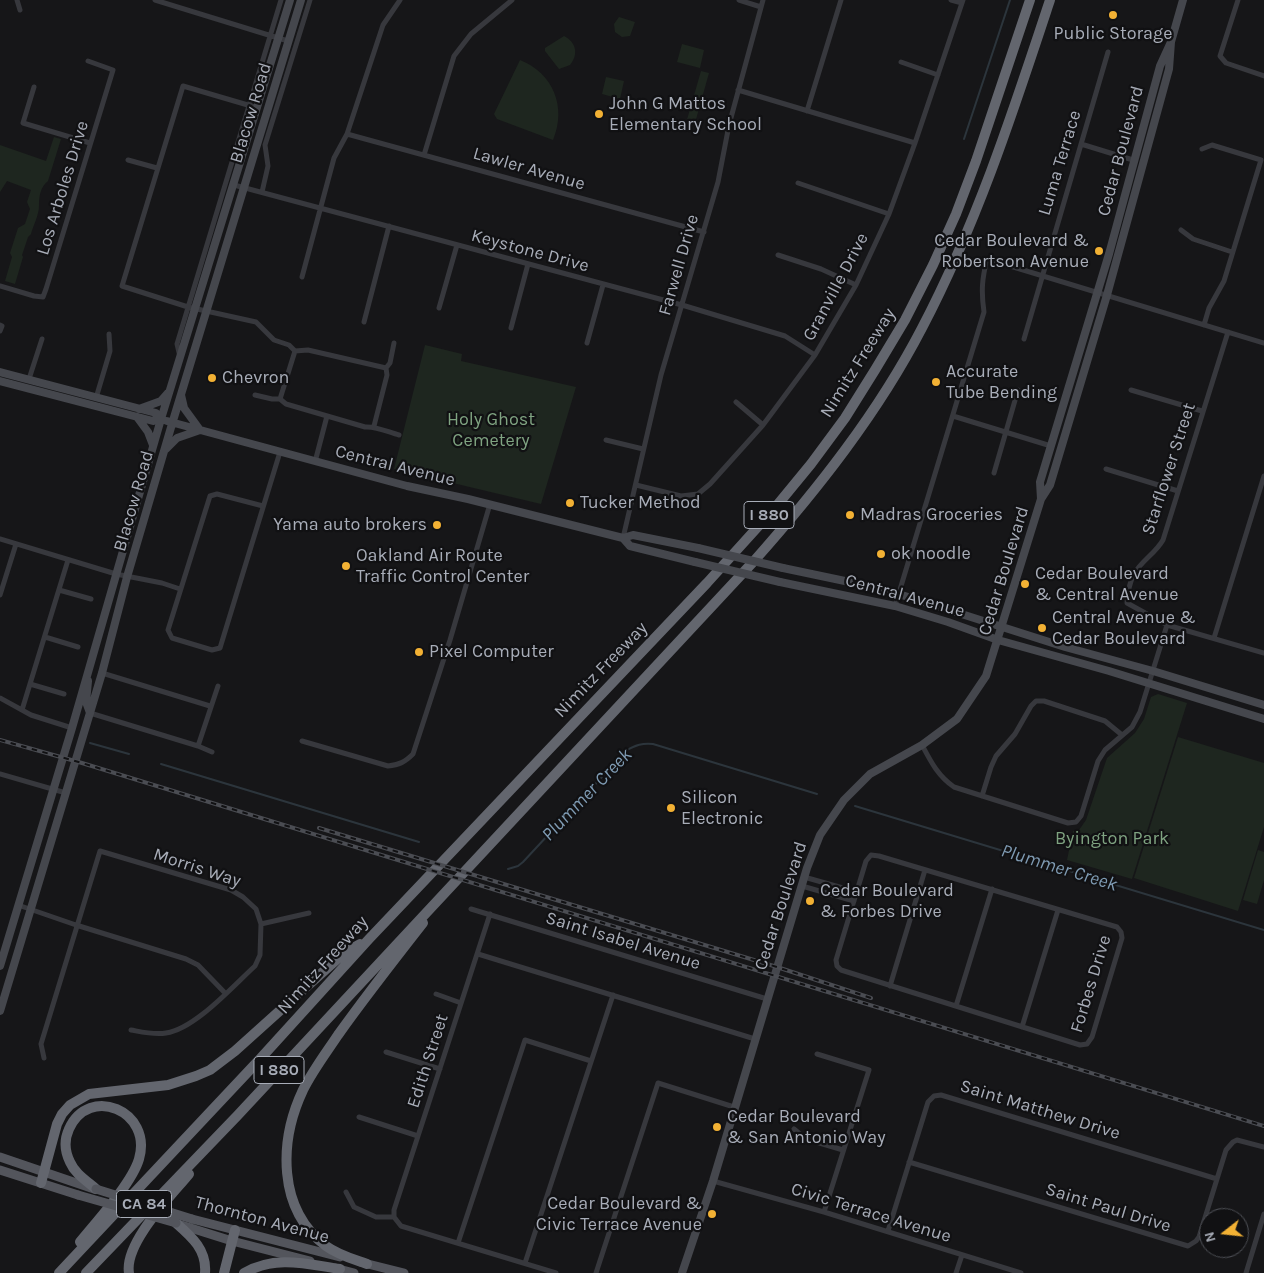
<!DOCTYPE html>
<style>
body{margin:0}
#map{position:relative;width:1264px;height:1273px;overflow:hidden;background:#161618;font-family:Karla,sans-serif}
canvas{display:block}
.north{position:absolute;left:1199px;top:1208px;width:50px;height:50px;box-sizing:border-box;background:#111113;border:1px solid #4d4f55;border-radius:50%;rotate:254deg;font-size:14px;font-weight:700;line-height:20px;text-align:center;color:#a8adb8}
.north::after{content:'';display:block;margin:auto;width:18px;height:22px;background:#f2b134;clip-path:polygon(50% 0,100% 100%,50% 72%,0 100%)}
</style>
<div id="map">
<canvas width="1264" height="1273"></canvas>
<div class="north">N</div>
</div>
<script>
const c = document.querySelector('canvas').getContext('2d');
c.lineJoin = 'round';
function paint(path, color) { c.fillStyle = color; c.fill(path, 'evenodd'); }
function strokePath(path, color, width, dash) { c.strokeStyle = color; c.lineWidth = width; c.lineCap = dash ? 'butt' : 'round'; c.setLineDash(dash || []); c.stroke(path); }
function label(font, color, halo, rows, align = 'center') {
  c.font = font + ' Karla,sans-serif'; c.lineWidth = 4.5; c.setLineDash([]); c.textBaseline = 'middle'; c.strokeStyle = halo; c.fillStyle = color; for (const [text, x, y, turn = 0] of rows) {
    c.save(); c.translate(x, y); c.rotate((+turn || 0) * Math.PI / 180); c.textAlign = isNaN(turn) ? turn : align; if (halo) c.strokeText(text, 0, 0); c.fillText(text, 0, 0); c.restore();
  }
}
const green = new Path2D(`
 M619 17 635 22 630 36 622 37 615 32 614 24Z
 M564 36C576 42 579 54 570 65L559 69 545 51V48Z
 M682 44 704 50 700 68 677 62Z
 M520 60C553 73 567 107 553 140L497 119 494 114Z
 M701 71 709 73 695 123 692 125 686 123Z
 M606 77 624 81 620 99 602 94Z
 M54 137 61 139 48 181C40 187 39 197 39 206 39 215 33 226 31 234L28 237 22 255 23 257 15 284 5 281 12 257 10 253 18 228 25 224 30 209 27 202 31 190 7 181 0 192V145L46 161Z
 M425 345 462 354 461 361 576 387 541 504 394 469Z
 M1158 694 1187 703 1132 879 1067 860 1073 831 1079 830 1086 820 1107 758 1135 733 1144 719 1151 697Z
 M1178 737 1264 763V827L1238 911 1134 878Z
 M1258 850 1264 852V880L1257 904 1243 900Z`);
const stream = new Path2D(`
 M964 139 1010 0
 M90 743 129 754
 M161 764 419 842
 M855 806 1264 930
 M508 869 518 866 523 862 627 750C636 745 642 743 653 744L817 794`);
const minor = new Path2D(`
 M17 0 20 10
 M155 0 288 41
 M739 0 761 7
 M951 0 962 3
 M1238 0 1220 56 1226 63 1264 76
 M901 62 938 75
 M34 87 23 123 90 143
 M738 90 915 143
 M258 108 183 86 122 286 188 307 256 322 274 340 289 345 295 351
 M807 111 841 0
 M347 134 704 232
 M1081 144 1133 160
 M1202 149 1212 145 1261 160 1224 281 1209 308 1204 325
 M424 155 454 56 471 34 512 0
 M128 160 157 168
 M798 183 889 214
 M234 185 682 305 785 336 815 355
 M262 192 268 166 265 145 310 0
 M1181 230 1193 239 1232 252
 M778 255 821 269 856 285
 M302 277 334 158 347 134 383 25 400 0
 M0 286 34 296 43 297 46 289 113 70 88 61
 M439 308 457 245
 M364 322 389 226
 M0 325 2 326 0 331
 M511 328 528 264
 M1228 332 1163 540C1155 554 1141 561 1135 573 1129 582 1128 593 1127 603L1167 625 1264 653
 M1024 339 1108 52
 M587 343 603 285
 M295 351 308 350 386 368
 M180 357 177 344 281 0
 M29 379 42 339
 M1131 390 1202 411
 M255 395 272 399H280L286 404 365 427C376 426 388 432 399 435
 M96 398 110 351 109 334
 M280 399 295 351
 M736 402 763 425
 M953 416 1051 446
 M374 426 387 375 386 368 390 363 394 343
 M606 440 643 449
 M315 462 327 416
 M1106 469 1178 491
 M994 473 1018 390
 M636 485 681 496 698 494 710 484 763 425 815 355 856 285 889 214 915 143 963 0
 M263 506 217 494 210 496 168 630 172 638 212 650 220 648 280 452
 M623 538 661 375 718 182 729 125 763 0
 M0 539 116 574 162 583 180 589
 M59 590 91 599
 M0 595 16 544
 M895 606 984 312C981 291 982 279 987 259L1264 343
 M45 637 78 647
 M1214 638 1264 476
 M102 673 210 706
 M30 684 64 694
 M0 698 31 715 72 728
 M22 710 68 560
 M90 713 198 746 212 752
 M302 741 388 766C399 765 405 762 413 754L450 640 490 504
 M922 745C931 762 938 776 954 787L1068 823 1076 822 1081 816 1098 761 1105 750 1132 727 1140 712 1167 625
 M198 746 218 686
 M0 774 66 793
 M982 796 991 767 996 756 1015 734 1031 706 1036 701H1044L1105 721 1122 735
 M871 855 879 856 1117 927 1121 932 1122 938 1092 1037 1087 1044 1080 1045 841 970 837 966 836 960 866 861Z
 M804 877 857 892
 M802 886 854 901
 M18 905 76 925 186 959 198 965 225 993
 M471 909 767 999
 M261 924 309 913
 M478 954 755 1039
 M890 986 925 870
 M436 994 461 1003
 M956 1006 992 889
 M1022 1027 1058 910
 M386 1052 440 1069
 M817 1054 869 1070 824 1212
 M44 1058 41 1044 100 851 231 890 243 897 256 909 261 924 260 955 255 966C233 986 195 1029 166 1033 154 1035 142 1032 131 1030
 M359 1117 418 1136
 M794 1129 806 1139 843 1150
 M909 1162 1188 1246 1196 1241 1199 1237 1226 1150 1233 1142 1237 1140 1264 1147
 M713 1181 824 1212 1021 1273
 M346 1192 354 1207 376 1217H394
 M394 1217V1210L490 914
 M394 1217 401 1226 556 1273
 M888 1231 928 1102 934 1096 941 1095 1217 1179
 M458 1243 525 1040 591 1061
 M525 1263 613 995
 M596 1273 658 1083 734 1107
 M956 1273 962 1255
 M1246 1273 1264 1214`);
const secondary = new Path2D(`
 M0 372 156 413 158 418 153 421 0 381
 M181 395 184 408 200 430
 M139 409 161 401 168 393
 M137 417 148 432 153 445
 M167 421 407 486 468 499 623 538 633 535 698 548
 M166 449 177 438 200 430
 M1041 499 1040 482 1109 254 1160 66 1171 42 1183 0
 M623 538 630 546 695 562
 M783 568 883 589 1065 647 1153 671 1264 705
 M780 582 895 606 948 622 998 640 1109 671 1264 719
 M88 681 86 702 90 713
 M0 966 72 728 161 419 290 0
 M0 1011 102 673 127 577 172 424 301 0
 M682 1273 713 1181 807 868 820 835 844 800 870 774 922 745 957 719 986 676 1041 499 1050 485 1107 295 1169 69 1171 42`);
const primary = new Path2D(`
 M0 1157 94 1189
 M0 1170 78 1195
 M192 1219 340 1257
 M178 1224 232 1241 310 1261
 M360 1262 404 1273
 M335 1268 354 1273`);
const motorway = new Path2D(`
 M41 1183 57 1124 62 1114 70 1105 89 1094 168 1085 196 1076 210 1070 235 1051 344 953 360 944
 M176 1223C192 1237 207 1250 205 1273
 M80 1242C97 1221 132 1183 139 1159 153 1111 89 1084 69 1129 64 1140 65 1152 70 1162 75 1174 87 1181 96 1189
 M367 1264C353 1259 338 1255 326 1246 277 1209 279 1141 303 1090 313 1070 326 1053 338 1035 365 997 394 960 423 923
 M59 1273 260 1059 369 939 707 583 774 509 811 464 845 418 875 370 905 320 933 265 956 214 976 161 1030 0
 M86 1273 237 1116 754 561C817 490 878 413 922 328 977 223 1013 112 1050 0
 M129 1273C124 1243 171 1196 189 1174
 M224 1273 235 1230
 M244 1273C276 1255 306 1264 340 1269`);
const rail = new Path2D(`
 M0 740 82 763 1264 1126
 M319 828 777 967 871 998`);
const secondaryBridge = new Path2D(`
 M698 548 783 568
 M695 562 780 582`);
const primaryBridge = new Path2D(`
 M96 1189 192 1219
 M78 1195 176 1223`);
const markers = [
 [1113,15,5,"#f2b134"],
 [599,114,5,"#f2b134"],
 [1099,251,5,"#f2b134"],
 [212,378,5,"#f2b134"],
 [936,382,5,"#f2b134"],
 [570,503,5,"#f2b134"],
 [850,515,5,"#f2b134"],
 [437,525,5,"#f2b134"],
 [881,554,5,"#f2b134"],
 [346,566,5,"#f2b134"],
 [1025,584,5,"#f2b134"],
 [1042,628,5,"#f2b134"],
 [419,652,5,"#f2b134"],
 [671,808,5,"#f2b134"],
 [810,901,5,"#f2b134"],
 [717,1127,5,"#f2b134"],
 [712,1214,5,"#f2b134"]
];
const shields = [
 [769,515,50],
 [279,1070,50],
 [144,1204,55]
];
const shieldNames = [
 ["I 880",769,515],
 ["I 880",279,1070],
 ["CA 84",144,1204]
];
const poiNames = [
 ["Public Storage",1113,34,"center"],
 ["John G Mattos",609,104],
 ["Elementary School",609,125],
 ["Cedar Boulevard &",1089,241,"right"],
 ["Robertson Avenue",1089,262,"right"],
 ["Accurate",946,372],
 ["Tube Bending",946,393],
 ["Chevron",222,378],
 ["Tucker Method",580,503],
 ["Madras Groceries",860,515],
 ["Yama auto brokers",427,525,"right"],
 ["ok noodle",891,554],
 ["Oakland Air Route",356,556],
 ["Traffic Control Center",356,577],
 ["Cedar Boulevard",1035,574],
 ["& Central Avenue",1035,595],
 ["Central Avenue &",1052,618],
 ["Cedar Boulevard",1052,639],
 ["Pixel Computer",429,652],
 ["Silicon",681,798],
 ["Electronic",681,819],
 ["Cedar Boulevard",820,891],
 ["& Forbes Drive",820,912],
 ["Cedar Boulevard",727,1117],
 ["& San Antonio Way",727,1138],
 ["Cedar Boulevard &",702,1204,"right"],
 ["Civic Terrace Avenue",702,1225,"right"]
];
const streetNames = [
 ["Blacow Road",251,113,-73],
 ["Cedar Boulevard",1121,151,-75],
 ["Luma Terrace",1060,163,-73],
 ["Lawler Avenue",529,169,16],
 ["Los Arboles Drive",63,188,-73],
 ["Keystone Drive",530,251,15],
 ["Farwell Drive",679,265,-74],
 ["Granville Drive",836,287,-62],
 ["Nimitz Freeway",858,363,-58],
 ["Central Avenue",395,466,14],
 ["Starflower Street",1169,469,-72],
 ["Blacow Road",134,501,-74],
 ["Cedar Boulevard",1004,571,-73],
 ["Central Avenue",905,596,15],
 ["Nimitz Freeway",601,670,-46],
 ["Morris Way",197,868,18],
 ["Cedar Boulevard",781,906,-72],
 ["Saint Isabel Avenue",623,941,17],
 ["Nimitz Freeway",323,965,-48],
 ["Forbes Drive",1091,984,-73],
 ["Edith Street",428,1061,-72],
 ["Saint Matthew Drive",1040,1110,17],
 ["Saint Paul Drive",1108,1208,17],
 ["Civic Terrace Avenue",871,1213,17],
 ["Thornton Avenue",262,1220,15]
];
const parkNames = [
 ["Holy Ghost",491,420],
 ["Cemetery",491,441],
 ["Byington Park",1112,839]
];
const waterNames = [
 ["Plummer Creek",587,795,-46],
 ["Plummer Creek",1059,868,17]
];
paint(green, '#1e261f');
strokePath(stream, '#2c353c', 2);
strokePath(minor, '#37383d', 5);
strokePath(secondary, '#45474d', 8);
strokePath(primary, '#53555c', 9);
strokePath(motorway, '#63666e', 10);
strokePath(rail, '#4a4c52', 4);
strokePath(rail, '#111113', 2, [5.5]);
strokePath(secondaryBridge, '#45474d', 8);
strokePath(primaryBridge, '#53555c', 9);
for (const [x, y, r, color] of markers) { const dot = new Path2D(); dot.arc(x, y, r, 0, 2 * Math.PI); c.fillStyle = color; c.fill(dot); strokePath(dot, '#111113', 2); }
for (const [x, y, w] of shields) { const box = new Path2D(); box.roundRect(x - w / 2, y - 13.5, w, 27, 4); c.fillStyle = '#111113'; c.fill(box); strokePath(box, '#a8adb8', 1); }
label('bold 16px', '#a8adb8', null, shieldNames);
label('18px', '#a8adb8', '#111113', poiNames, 'left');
label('18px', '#a8adb8', '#111113', streetNames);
label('18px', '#7fa381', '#111113', parkNames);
label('italic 19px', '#7f9bb3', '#111113', waterNames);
</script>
